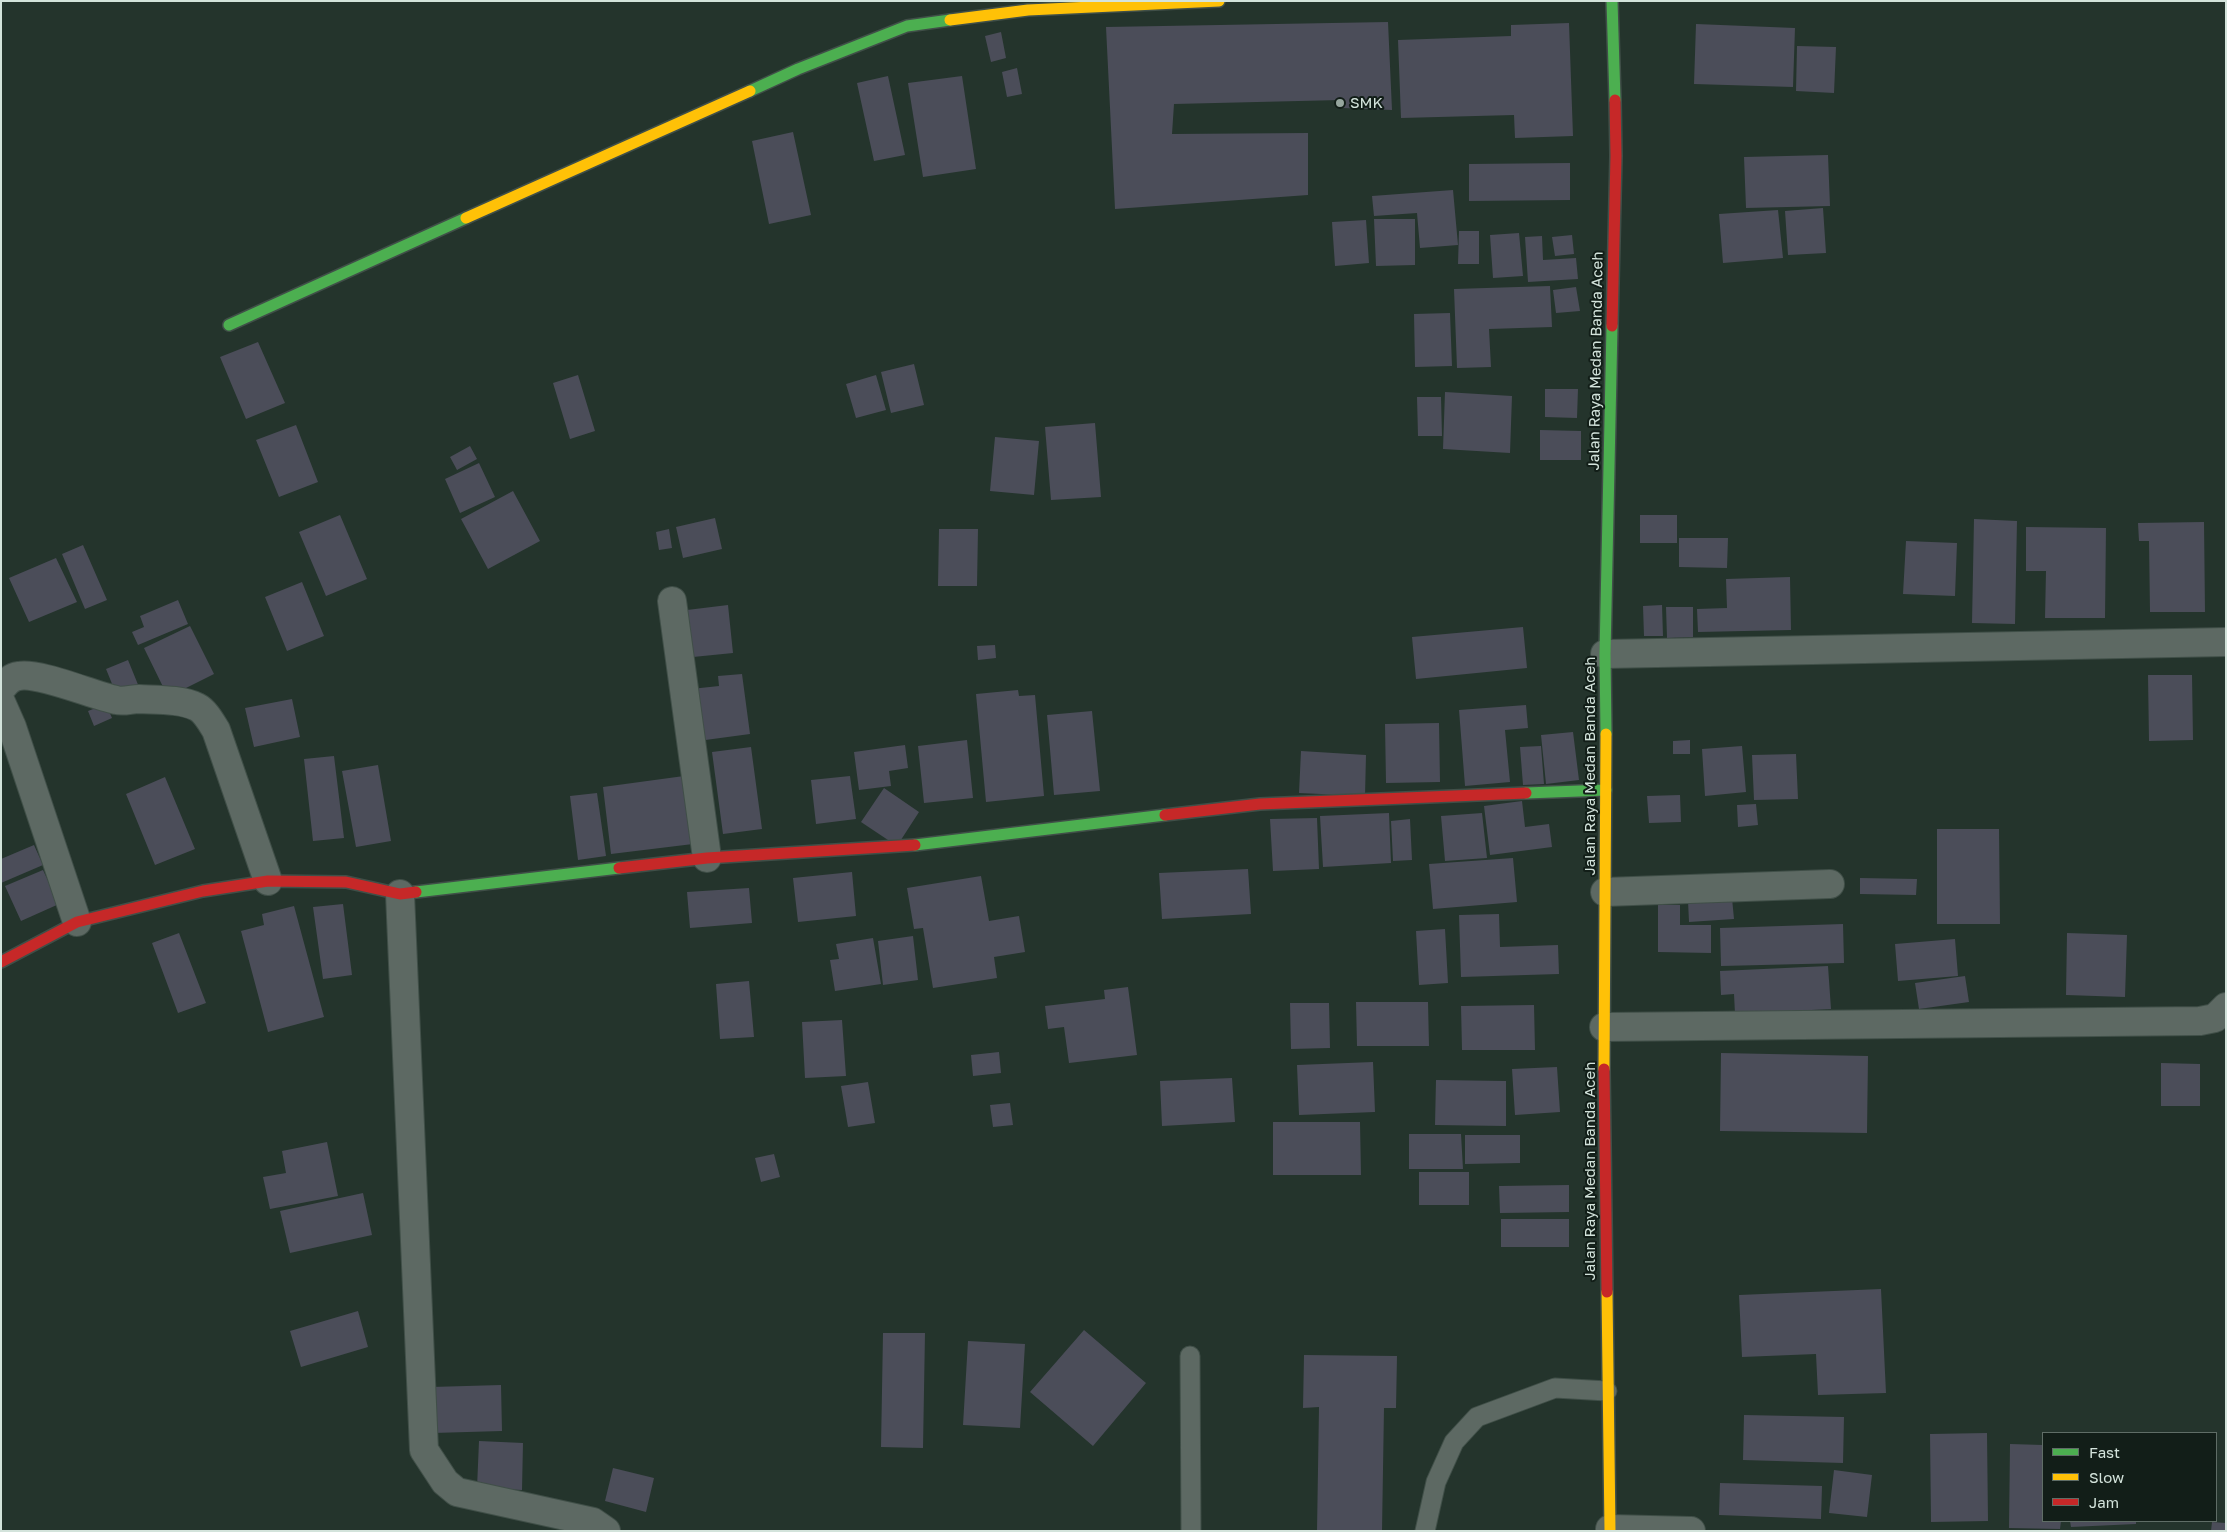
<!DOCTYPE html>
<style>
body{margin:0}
#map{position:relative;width:2227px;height:1532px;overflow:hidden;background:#24342c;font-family:"Golos Text",sans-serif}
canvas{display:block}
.frame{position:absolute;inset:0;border:2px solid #d3e3db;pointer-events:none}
.legend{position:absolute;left:2042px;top:1432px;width:175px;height:90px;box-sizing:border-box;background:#121e18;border:1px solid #5f6d66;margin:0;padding:6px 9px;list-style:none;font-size:15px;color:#d3e3db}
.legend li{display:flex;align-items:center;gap:10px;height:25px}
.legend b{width:25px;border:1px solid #5f6d66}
</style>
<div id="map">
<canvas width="2227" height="1532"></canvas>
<div class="frame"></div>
<ul class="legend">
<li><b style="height:6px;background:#4caf50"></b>Fast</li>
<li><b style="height:6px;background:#ffc107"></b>Slow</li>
<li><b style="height:6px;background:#c62828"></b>Jam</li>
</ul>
</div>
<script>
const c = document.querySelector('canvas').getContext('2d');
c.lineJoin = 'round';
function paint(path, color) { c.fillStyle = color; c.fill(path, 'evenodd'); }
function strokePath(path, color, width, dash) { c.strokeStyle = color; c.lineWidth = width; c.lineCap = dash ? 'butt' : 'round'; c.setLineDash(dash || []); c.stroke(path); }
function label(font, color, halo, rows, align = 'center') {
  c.font = font + ' "Golos Text",sans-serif'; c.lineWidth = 4; c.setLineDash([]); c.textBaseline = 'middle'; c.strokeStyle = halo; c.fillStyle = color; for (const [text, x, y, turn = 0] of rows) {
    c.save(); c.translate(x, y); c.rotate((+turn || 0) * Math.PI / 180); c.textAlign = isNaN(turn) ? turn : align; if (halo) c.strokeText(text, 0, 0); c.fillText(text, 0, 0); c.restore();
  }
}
const building = new Path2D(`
 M1388 22 1392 110 1343 108 1341 100 1174 104 1172 134 1308 133V195L1115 209 1106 27Z
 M1569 23 1573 136 1515 138 1514 115 1401 118 1398 40 1511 36V25Z
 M1696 24 1795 28 1793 87 1694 84Z
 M1001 32 1006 58 991 62 985 36Z
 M1797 46 1836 47 1834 93 1796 91Z
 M1017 68 1022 94 1007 97 1002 72Z
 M888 76 905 155 874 161 857 83Z
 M962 76 976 169 923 177 908 83Z
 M793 132 811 215 769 224 752 141Z
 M1828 155 1830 206 1746 208 1744 157Z
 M1570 163V200L1469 201V164Z
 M1453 190 1458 245 1420 248 1417 213 1374 216 1372 196Z
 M1823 208 1826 253 1788 255 1785 211Z
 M1778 210 1783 258 1723 263 1719 214Z
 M1374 219H1415V265L1376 266Z
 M1366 220 1369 263 1335 266 1332 222Z
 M1459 231H1479V264H1458Z
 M1519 233 1523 276 1493 278 1490 235Z
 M1572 235 1574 254 1555 256 1552 237Z
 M1542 236 1543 260 1576 258 1578 279 1528 282 1525 237Z
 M1550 286 1552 327 1489 329 1491 367 1457 368 1454 289Z
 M1576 287 1580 311 1556 313 1553 290Z
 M1450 313 1452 366 1415 367 1414 314Z
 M258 342 285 403 246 419 220 357Z
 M914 364 924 405 891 413 881 372Z
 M578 375 595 431 570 439 553 383Z
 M876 375 886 410 856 418 846 384Z
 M1545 389H1578L1577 418 1545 417Z
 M1445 392 1512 396 1510 453 1443 449Z
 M1417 397H1441L1442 436H1418Z
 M1095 423 1101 497 1051 500 1045 427Z
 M296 425 318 482 279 497 256 440Z
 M1540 430 1581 431V460H1540Z
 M995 437 1039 441 1034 495 990 491Z
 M470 446 477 459 457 470 450 457Z
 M479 463 495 497 460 513 445 479Z
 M513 491 540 541 488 569 461 519Z
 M340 515 367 579 326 596 299 532Z
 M1640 515H1677V543H1640Z
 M715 518 722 549 683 558 676 527Z
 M1974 519 2017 521 2015 624 1972 623Z
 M2204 522 2205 612H2150L2149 541H2139L2138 523Z
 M2026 527 2106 528 2105 618H2045L2046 571H2026Z
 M669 529 672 548 659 550 656 532Z
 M939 529H978L977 586H938Z
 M1679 538H1728L1727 568 1679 567Z
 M1906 541 1957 543 1955 596 1903 594Z
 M83 545 107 600 85 609 62 554Z
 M56 558 77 602 29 622 9 578Z
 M1790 577 1791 630 1698 632 1697 609 1727 608 1726 579Z
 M302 582 324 636 287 651 265 597Z
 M178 600 188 624 138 645 132 632 144 627 140 616Z
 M728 605 733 653 693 657 687 610Z
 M1662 605 1663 636H1644L1643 606Z
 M1666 607H1693V637L1667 638Z
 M190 626 214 674 168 697 144 648Z
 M1523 627 1527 668 1416 679 1412 637Z
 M995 645 996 658 978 660 977 646Z
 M128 660 139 687 117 696 106 669Z
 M742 674 750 734 698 741 691 689 719 686 718 676Z
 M2148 675H2192L2193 740 2149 741Z
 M1018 690 1019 696 1035 695 1044 796 986 802 976 694Z
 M292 699 300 737 254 747 245 708Z
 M106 704 112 718 94 726 88 711Z
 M1526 705 1528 728 1505 730 1510 782 1465 786 1459 710Z
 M1092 711 1100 791 1054 795 1047 715Z
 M1439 723 1440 782 1386 783 1385 724Z
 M1573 732 1579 780 1546 784 1541 735Z
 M967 740 973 798 924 803 918 746Z
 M1690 740V754H1673V741Z
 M905 745 908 768 889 771 891 786 859 790 854 752Z
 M1541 746 1544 784 1523 785 1520 747Z
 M1742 746 1746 792 1705 796 1702 749Z
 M751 747 762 829 723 834 712 752Z
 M1301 751 1366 755 1365 796 1299 793Z
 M1796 754 1798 799 1754 800 1752 755Z
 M334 756 344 838 313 841 304 759Z
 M378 765 391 841 356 847 342 771Z
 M684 776 693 844 611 854 603 787Z
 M850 776 856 819 816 824 811 780Z
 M165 777 195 849 155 865 126 794Z
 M884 788 919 812 897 846 861 822Z
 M597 793 606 856 578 860 570 796Z
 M1680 795 1681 822 1649 823 1647 796Z
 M1522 801 1525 827 1549 824 1552 847 1490 855 1484 806Z
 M1756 804 1758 825 1738 827 1737 805Z
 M1389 813 1391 863 1323 867 1320 816Z
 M1482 813 1487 858 1445 861 1441 816Z
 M1317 818 1319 869 1273 871 1270 819Z
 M1410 819 1412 860 1393 861 1391 821Z
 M1937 829H1999L2000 924H1937Z
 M34 845 43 865 1 883V859Z
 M1513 858 1517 902 1433 909 1429 864Z
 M1248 869 1251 914 1162 919 1159 873Z
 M43 870 59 904 21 921 5 886Z
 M852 872 856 916 798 922 793 878Z
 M981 876 989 921 1019 916 1025 952 994 957 997 978 933 988 923 928 914 929 907 888Z
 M1860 878 1917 879 1916 895 1860 894Z
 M749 888 752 923 690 928 687 892Z
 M1732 898 1734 919 1689 922 1688 901Z
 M343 904 352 975 323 979 313 907Z
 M1658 905H1680V925H1711V953L1658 952Z
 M294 906 324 1017 268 1032 241 931 264 925 262 914Z
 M1499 914 1500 947 1558 945 1559 974 1461 977 1459 915Z
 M1843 924 1844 963 1721 966 1720 928Z
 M1445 929 1448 983 1419 985 1416 931Z
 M179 933 206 1003 178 1013 152 943Z
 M2067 933 2127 935 2125 997 2066 995Z
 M913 936 918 980 883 985 878 941Z
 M873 938 881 984 835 991 830 960 839 959 836 944Z
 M1955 939 1958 976 1898 981 1895 944Z
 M1828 966 1831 1009 1735 1014 1734 994 1721 995 1720 971Z
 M1965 976 1969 1002 1919 1009 1915 983Z
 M749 981 754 1037 720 1039 716 984Z
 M1128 987 1137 1055 1069 1063 1064 1027 1048 1029 1045 1006 1105 999 1104 990Z
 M1356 1002H1428L1429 1046H1357Z
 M1290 1003H1329L1330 1048 1291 1049Z
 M1534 1005 1535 1050H1462L1461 1006Z
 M842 1020 846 1076 805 1078 802 1022Z
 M999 1052 1001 1073 973 1076 971 1055Z
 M1721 1053 1868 1056 1867 1133 1720 1131Z
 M1373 1062 1375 1112 1299 1115 1297 1065Z
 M2161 1063 2200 1064V1106H2161Z
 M1557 1067 1560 1112 1515 1115 1512 1069Z
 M1232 1078 1235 1122 1162 1126 1160 1081Z
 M1436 1080 1506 1081V1126L1435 1125Z
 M868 1082 875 1123 848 1127 841 1086Z
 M1010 1103 1013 1125 993 1127 990 1105Z
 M1273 1122H1360L1361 1175H1273Z
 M1409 1134H1461L1463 1169H1409Z
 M1465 1135H1520V1163L1465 1164Z
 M327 1142 338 1196 270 1209 263 1177 286 1173 282 1151Z
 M774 1154 780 1177 761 1182 755 1158Z
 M1419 1172H1469V1205H1419Z
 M1569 1185V1212L1500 1213 1499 1186Z
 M363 1193 372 1235 290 1253 280 1211Z
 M1501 1219H1569V1247H1501Z
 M1881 1289 1886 1393 1818 1395 1816 1354 1742 1357 1739 1295Z
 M358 1311 368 1347 301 1367 290 1331Z
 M1084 1330 1146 1383 1093 1446 1030 1392Z
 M883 1333H925L923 1448 881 1447Z
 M968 1341 1025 1344 1020 1428 963 1425Z
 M1304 1355 1397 1356 1396 1408H1384L1382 1531H1317L1319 1407 1303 1408Z
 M501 1385 502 1431 433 1433 431 1387Z
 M1744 1415 1844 1417 1843 1463 1743 1460Z
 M1987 1433 1988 1521 1931 1522 1930 1434Z
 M479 1441 523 1443 522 1490 477 1488Z
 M2010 1444 2043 1445V1521H2061L2060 1529 2009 1528Z
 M613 1468 654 1478 646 1512 605 1501Z
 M1834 1470 1872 1475 1867 1517 1829 1513Z
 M1720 1483 1822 1486 1821 1519 1719 1515Z
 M2070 1521H2136V1524L2071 1527Z
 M2212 1522 2226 1523V1531H2211Z`);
const lane = new Path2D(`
 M1190 1356 1191 1531
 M1425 1531 1436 1482 1454 1442 1477 1417 1555 1388 1607 1391`);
const street = new Path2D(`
 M672 601 707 858
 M1605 654 2226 642
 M1 689C6 683 10 677 19 676 39 672 92 695 116 700 124 702 131 699 139 699 157 700 181 699 197 707 205 711 211 722 216 730L268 881
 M1 702 12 727 77 922
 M1605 892 1830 884
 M400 894 424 1450 445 1482 457 1492 593 1522 606 1531
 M1604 1027 2200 1021 2215 1018 2226 1007
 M1610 1529 1691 1531`);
const fast = new Path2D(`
 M1612 1 1615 100
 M750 91 798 69 907 26 950 20
 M229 325 466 218
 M1606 734 1605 654 1612 326
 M1526 793 1606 790
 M915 845 1165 815
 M416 892 619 868`);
const slow = new Path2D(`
 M950 20 1028 10 1219 1
 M466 218 750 91
 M1604 1069 1606 734
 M1607 1292 1610 1531`);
const jam = new Path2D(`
 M1612 326 1616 156 1615 100
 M1165 815 1260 804 1526 793
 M619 868 707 858 915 845
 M1 962 77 922 203 891 268 881 346 882 400 894 416 892
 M1604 1069 1607 1292`);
const markers = [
 [1340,103,5,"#96a69e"]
];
const poiNames = [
 ["SMK",1350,103]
];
const streetNames = [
 ["Jalan Raya Medan Banda Aceh",1596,361,-89],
 ["Jalan Raya Medan Banda Aceh",1590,766,-90],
 ["Jalan Raya Medan Banda Aceh",1590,1171,-90]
];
paint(building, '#4b4d59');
strokePath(lane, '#404f48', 21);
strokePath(street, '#404f48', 30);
strokePath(fast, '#404f48', 14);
strokePath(slow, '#404f48', 14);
strokePath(jam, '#404f48', 14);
strokePath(lane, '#5d6963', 19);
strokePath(street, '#5d6963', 28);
strokePath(fast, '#4caf50', 11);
strokePath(slow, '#ffc107', 11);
strokePath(jam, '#c62828', 11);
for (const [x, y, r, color] of markers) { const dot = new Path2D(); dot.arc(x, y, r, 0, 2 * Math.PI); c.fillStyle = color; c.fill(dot); strokePath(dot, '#121e18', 2); }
label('15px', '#d3e3db', '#121e18', poiNames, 'left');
label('15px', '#d3e3db', '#121e18', streetNames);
</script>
